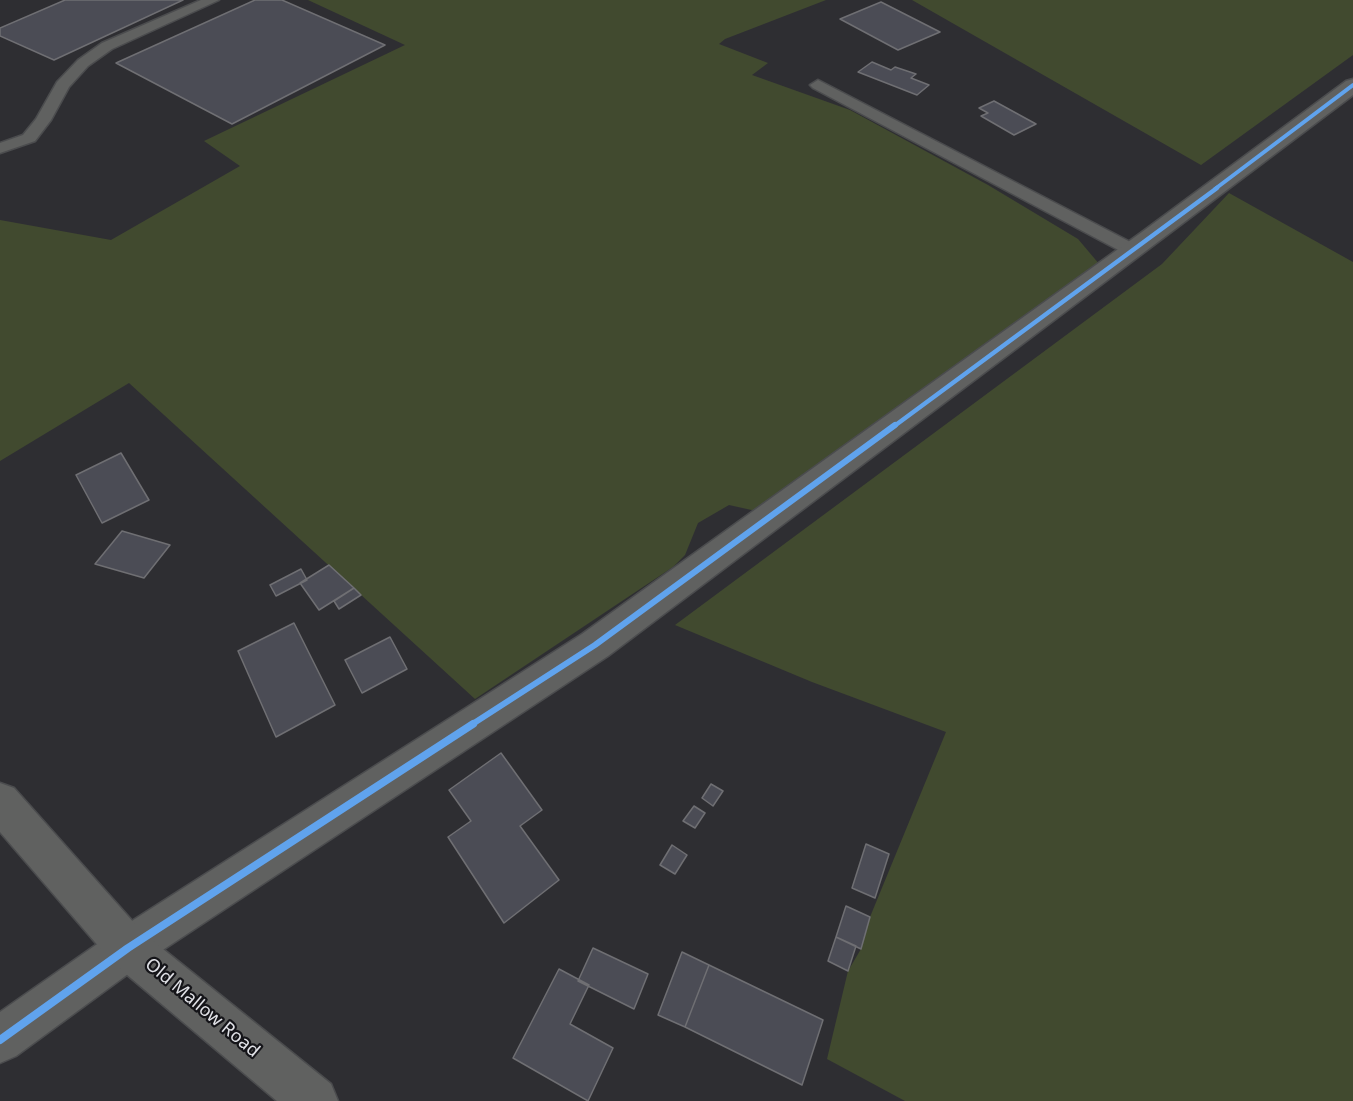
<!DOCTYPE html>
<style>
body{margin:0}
canvas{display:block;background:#2e2e32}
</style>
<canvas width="1353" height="1101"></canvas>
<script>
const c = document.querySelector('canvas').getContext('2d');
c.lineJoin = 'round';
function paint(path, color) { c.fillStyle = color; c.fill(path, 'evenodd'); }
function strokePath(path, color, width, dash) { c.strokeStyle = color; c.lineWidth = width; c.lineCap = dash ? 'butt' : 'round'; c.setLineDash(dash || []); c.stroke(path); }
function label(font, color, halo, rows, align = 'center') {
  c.font = font + ' "Noto Sans",sans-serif'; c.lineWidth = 4.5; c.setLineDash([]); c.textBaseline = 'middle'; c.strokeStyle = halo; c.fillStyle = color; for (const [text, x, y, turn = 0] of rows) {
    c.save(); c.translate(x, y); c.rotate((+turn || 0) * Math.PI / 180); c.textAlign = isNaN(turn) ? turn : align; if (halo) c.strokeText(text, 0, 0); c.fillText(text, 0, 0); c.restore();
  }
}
const green = new Path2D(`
 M308 0H826L725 39 719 44 768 63 752 75 850 110 988 185 1078 239 1100 265 756 511 729 505 698 523 685 555 673 567 475 699 129 383 0 461V220L111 240 240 166 204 141 405 45Z
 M912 0H1353V55L1201 165Z
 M1229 193 1353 262V1101H905L827 1059 848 971 861 949 870 917 946 732 812 682 675 625 1162 264Z`);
const building = new Path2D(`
 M65 0H183L54 60 0 36V28Z
 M255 0H282L385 45 232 124 116 63Z
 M881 2 940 32 898 50 840 19Z
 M872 62 891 70 895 67 916 74 911 78 929 85 917 95 858 72Z
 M994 101 1036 124 1014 135 981 116 988 113 979 108Z
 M121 453 149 500 102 523 76 475Z
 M122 531 170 545 144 578 95 564Z
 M329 565 354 588 319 610 300 583Z
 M301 569 307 580 276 596 270 585Z
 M354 588 361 595 339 609 334 601Z
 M294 623 335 705 276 737 238 651Z
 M390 637 407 669 362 693 345 660Z
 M501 753 542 810 520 826 559 880 504 923 448 837 471 821 449 790Z
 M711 784 723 791 713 806 702 798Z
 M694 806 705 813 695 828 683 821Z
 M866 844 889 854 875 898 852 888Z
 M672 845 687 855 675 874 660 865Z
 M846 906 870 917 861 949 836 937Z
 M836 937 856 946 848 971 828 961Z
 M593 948 648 974 634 1009 578 981Z
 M682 952 709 965 685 1027 658 1015Z
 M709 965 823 1020 802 1085 685 1027Z
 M559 969 589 985 570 1024 613 1048 588 1101 513 1058Z`);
const service = new Path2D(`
 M201 0H219L112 49 88 66 69 87 51 120 35 141 0 153V143L23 135 36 119 57 82 78 60 102 43Z
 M818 80 1138 246 1141 250 1138 254H1126L813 88 810 85Z`);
const minor = new Path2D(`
 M1353 79V95L608 656 143 963 16 1056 0 1063V1012L113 933 582 634 1142 232 1346 81Z`);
const tertiary = new Path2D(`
 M0 783 14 788 143 933 331 1084 338 1101H277L113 963 0 832Z`);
const cyclewayFar3 = new Path2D(`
 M1215 189 1353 85`);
const cyclewayFar2 = new Path2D(`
 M893 427 1217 188`);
const cyclewayFar1 = new Path2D(`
 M471 725 595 645 895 425`);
const cycleway = new Path2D(`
 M0 1040 128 948 473 724`);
const nearStreetnames = [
 ["Old Mallow Road",202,1008,40]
];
paint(green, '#414a2f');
paint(building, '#4b4c55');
strokePath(building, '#6f6f73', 1.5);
strokePath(service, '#4b4c4e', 3);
strokePath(minor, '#4b4c4e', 3);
strokePath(tertiary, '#4b4c4e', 3);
paint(service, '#606160');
paint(minor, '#606160');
paint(tertiary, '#606160');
strokePath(cyclewayFar3, '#60a3ed', 4);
strokePath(cyclewayFar2, '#60a3ed', 4.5);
strokePath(cyclewayFar1, '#60a3ed', 6);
strokePath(cycleway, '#60a3ed', 8);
label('18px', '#e1e2e7', '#151519', nearStreetnames);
</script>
